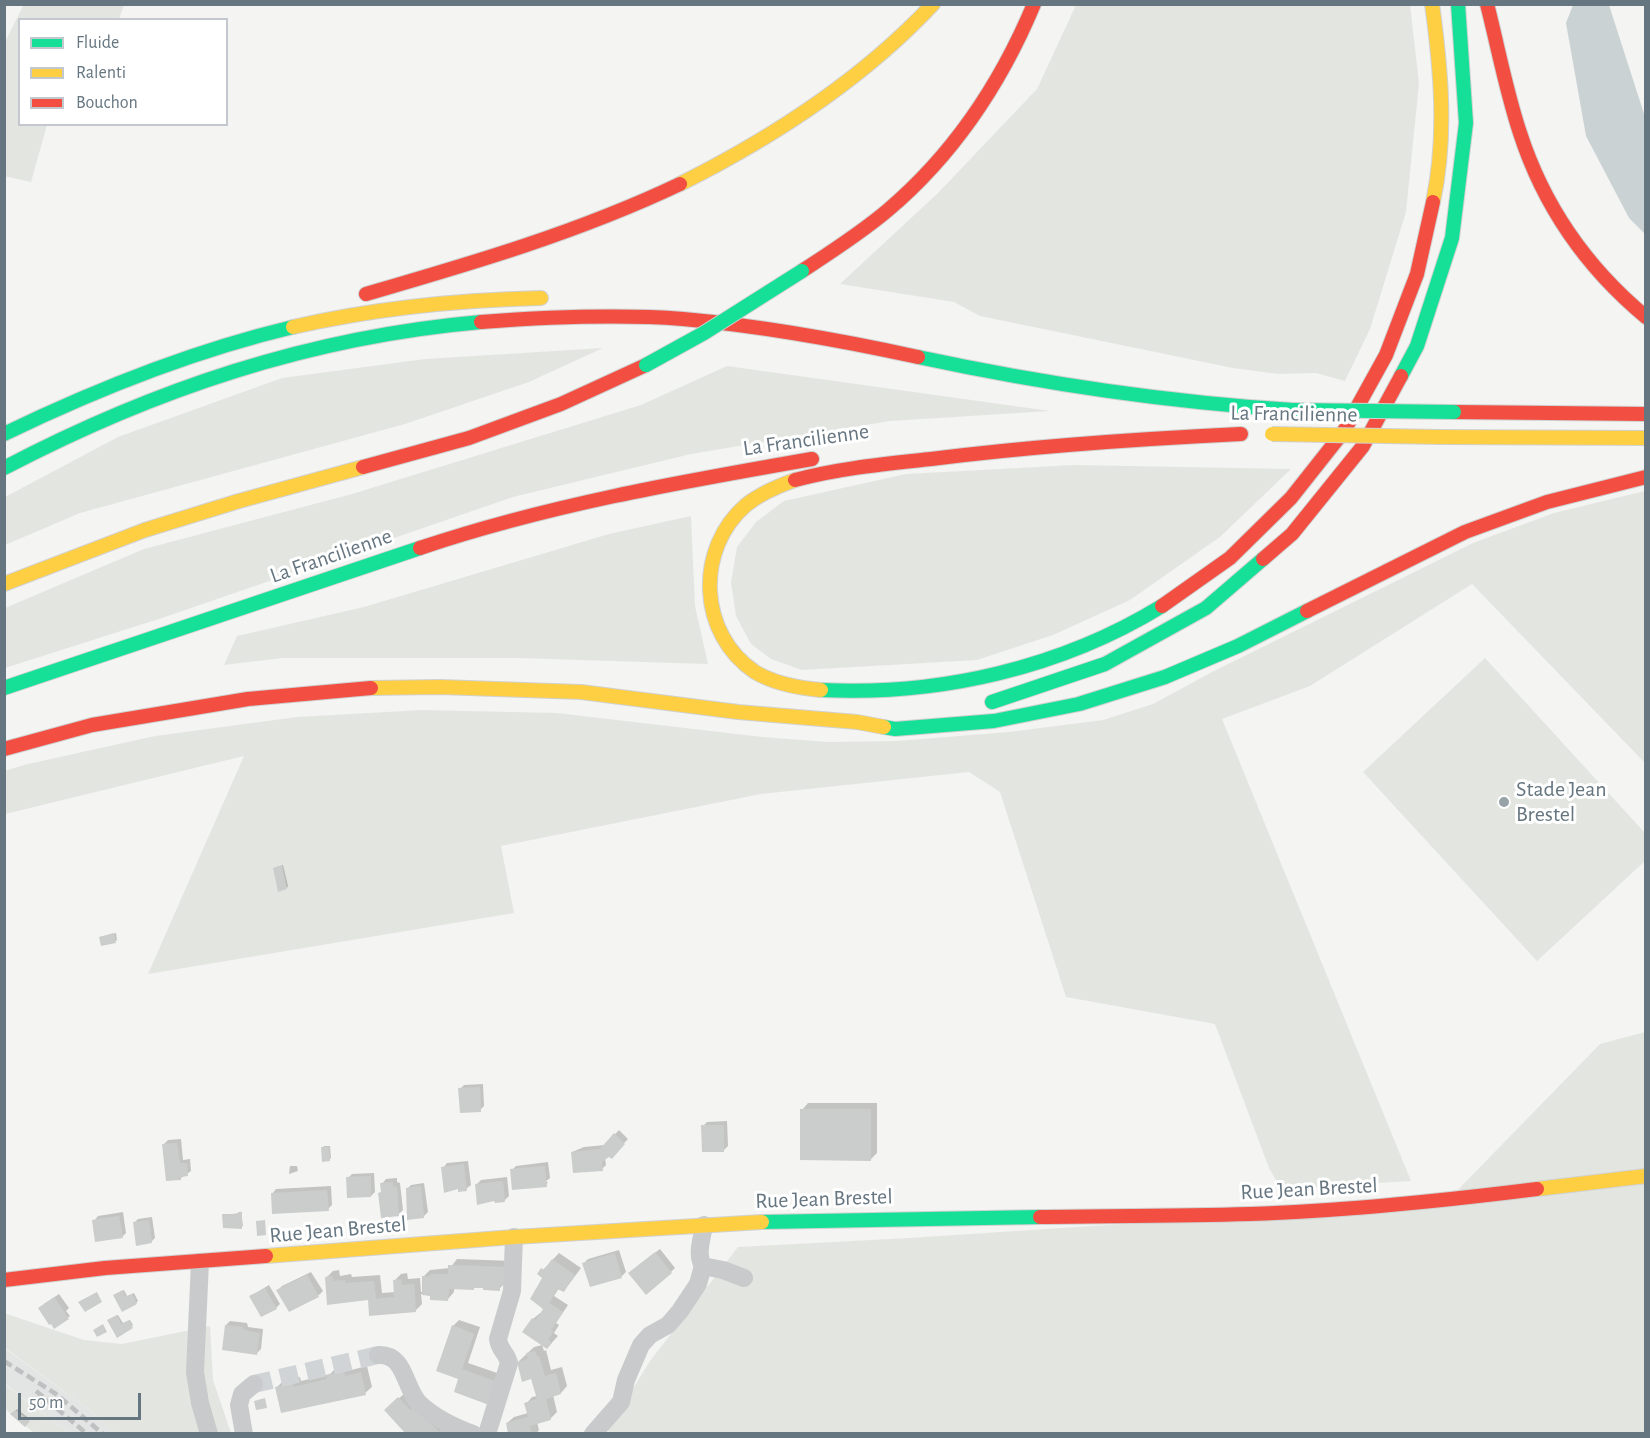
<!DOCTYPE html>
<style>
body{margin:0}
#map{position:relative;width:1650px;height:1438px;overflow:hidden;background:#f4f4f3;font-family:"Alegreya Sans",sans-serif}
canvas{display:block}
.frame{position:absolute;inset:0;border:6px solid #667681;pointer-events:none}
.legend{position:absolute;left:18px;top:18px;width:210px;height:108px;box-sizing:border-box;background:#fff;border:2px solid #c2c8cd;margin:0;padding:8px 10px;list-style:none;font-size:18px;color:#667681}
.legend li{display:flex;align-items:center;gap:12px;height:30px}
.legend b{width:30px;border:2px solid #c2c8cd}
.scale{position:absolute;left:18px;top:1393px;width:123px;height:27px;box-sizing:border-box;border:3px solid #667681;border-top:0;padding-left:8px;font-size:18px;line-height:21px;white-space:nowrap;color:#667681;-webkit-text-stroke:4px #fff;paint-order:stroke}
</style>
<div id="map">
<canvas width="1650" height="1438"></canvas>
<div class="frame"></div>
<ul class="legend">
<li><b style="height:8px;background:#16e098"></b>Fluide</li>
<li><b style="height:8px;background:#ffcf43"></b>Ralenti</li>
<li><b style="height:8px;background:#f24e42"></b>Bouchon</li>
</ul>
<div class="scale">50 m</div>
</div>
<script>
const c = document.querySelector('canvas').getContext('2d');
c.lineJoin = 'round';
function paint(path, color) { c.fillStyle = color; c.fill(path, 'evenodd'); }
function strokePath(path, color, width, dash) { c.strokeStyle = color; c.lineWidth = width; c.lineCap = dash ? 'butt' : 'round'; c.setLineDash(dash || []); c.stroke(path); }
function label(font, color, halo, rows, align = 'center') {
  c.font = font + ' "Alegreya Sans",sans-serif'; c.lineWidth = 6; c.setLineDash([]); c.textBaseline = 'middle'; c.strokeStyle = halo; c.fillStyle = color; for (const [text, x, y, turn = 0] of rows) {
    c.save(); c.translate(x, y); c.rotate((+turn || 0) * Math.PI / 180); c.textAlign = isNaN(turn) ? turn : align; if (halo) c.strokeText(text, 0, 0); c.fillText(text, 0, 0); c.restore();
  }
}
const built = new Path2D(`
 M4 1348 88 1409 115 1433H69L5 1384Z`);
const green = new Path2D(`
 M24 4 124 5 119 19 20 20V124L47 125 31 182 4 176 5 42Z
 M1076 5H1410L1419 83 1406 212 1370 329 1345 381 1316 373 1278 374 1233 368 980 316 954 302 840 284 939 192 1037 89Z
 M603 348 529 382 405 424 80 513 5 545V497L118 437 282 378 425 359Z
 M727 366 1050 411 890 421 691 454 513 497 165 617 5 668V608L144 549 352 494 641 405Z
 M1074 465 1291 469 1220 537 1130 600 1053 635 977 660 802 670 771 659 751 644 736 616 731 583 737 547 756 522 784 501 906 474Z
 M1645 491V763L1472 584 1310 686 1222 719 1411 1181 1281 1189 1269 1168 1215 1024 1066 997 1000 792 969 772 761 794 501 846 514 913 148 974 244 756 5 814 4 771 28 764 155 736 297 717 422 710 557 713 762 737 829 742 897 741 1009 732 1103 720 1153 704 1212 672 1473 543 1554 513Z
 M691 516 695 606 708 664 517 658H283L224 665 237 636 364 607 609 534Z
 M1485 658 1645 833V861L1537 961 1363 772Z
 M1645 1032V1433L612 1434 607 1430 650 1361 738 1247 909 1238 1445 1203 1600 1044Z
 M4 1313 84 1340 122 1344 210 1326 213 1380 231 1433H115L88 1409 5 1348Z
 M4 1384 69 1433H34L5 1409Z`);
const water = new Path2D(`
 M1573 5H1609L1645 117V234L1629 218 1586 136 1566 23Z`);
const shadow = new Path2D(`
 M283 865 288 886 287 888 274 868Z
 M116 933 117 940 116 941 100 937Z
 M483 1084 484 1106 480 1110 460 1089 464 1085Z
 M808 1103H877V1153L871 1159 802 1110Z
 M727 1121 728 1146 724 1150 703 1126 707 1122Z
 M619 1130 628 1139 611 1157 610 1155 605 1158 606 1165 602 1169 572 1152 584 1147 605 1145Z
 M181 1139 183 1160 190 1159 191 1171 181 1178 164 1144 168 1140Z
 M324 1146H330L331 1158 329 1160 322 1148Z
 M468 1161 471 1185 466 1189 443 1168 447 1163Z
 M548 1162 550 1178 545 1182H548L546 1185 512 1170 516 1166Z
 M290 1166H297L298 1171 289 1174Z
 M374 1173 375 1192 371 1196 348 1178 352 1174Z
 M507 1177 509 1196 505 1200 477 1184 481 1180Z
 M397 1178V1182L400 1183 403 1210 399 1214 380 1193 383 1190 382 1184 386 1179Z
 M424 1183 428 1212 424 1216 409 1218 407 1189 411 1185Z
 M331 1186 332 1205 328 1209 272 1194 276 1189Z
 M241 1211 243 1226 241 1227 224 1215 240 1213Z
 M123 1212 126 1233 122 1237 94 1221 98 1216Z
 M152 1217 155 1238 151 1242 134 1223 138 1219Z
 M660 1249 675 1268 671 1272 634 1269Z
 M619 1250 626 1272 622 1276 591 1286 584 1263 588 1259Z
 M559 1253 581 1268 570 1283 563 1290 559 1288 554 1296 568 1305 556 1323 559 1325 554 1333 558 1336 547 1348 533 1319 540 1313 542 1314 545 1308 544 1278 539 1274Z
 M457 1259 514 1261 504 1284 499 1289 485 1286 454 1287V1292L448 1299 421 1294 422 1304 415 1311 369 1299 326 1278 333 1271 339 1270 340 1276 351 1274 352 1277 380 1275 382 1293 395 1292 394 1281 401 1274 407 1273 408 1279 420 1278 421 1292H423L424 1276 430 1270 450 1268Z
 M311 1272 323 1291 319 1295 289 1310 278 1290 282 1286Z
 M269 1285 280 1304 276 1308 259 1291Z
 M124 1290 127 1296 134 1293 138 1301 136 1303 117 1294Z
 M59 1294 69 1308 66 1311 70 1316 54 1327 44 1304Z
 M118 1315 123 1323 130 1320 133 1325 118 1336 110 1319Z
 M459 1320 480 1327 468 1363 503 1375 495 1396 460 1378 453 1326Z
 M230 1321 247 1323 248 1327 263 1329 261 1349 257 1353 226 1325Z
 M542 1345 544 1351 546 1350 551 1370 562 1367 567 1386 561 1393 553 1395 557 1412 550 1419 537 1422 539 1430 536 1434H510L507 1423 514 1417 528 1413 526 1404 532 1397 537 1396 533 1378 518 1362 534 1347Z
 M350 1365 351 1370 367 1366 372 1387 365 1393 277 1387 283 1381 300 1377 301 1381 330 1374 335 1369Z
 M406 1392 461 1434H415L386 1410Z
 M17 1409 30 1419 25 1425 12 1414Z`);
const building = new Path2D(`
 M282 865 287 889 278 892 273 868Z
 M114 933 116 943 101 946 99 937Z
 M480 1087 481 1112 460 1113 458 1088Z
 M800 1109H871V1161L800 1160Z
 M701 1125H724V1152H702Z
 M614 1133 625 1144 612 1159 609 1157 602 1162 603 1171 573 1173 571 1152 600 1149Z
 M177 1143 180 1163H187L188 1176 181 1177V1180L166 1181 162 1144Z
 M321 1147H329L330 1161 322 1162Z
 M464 1164 467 1191 458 1192V1189L444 1193 441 1167Z
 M545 1166 547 1187 512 1190 510 1169Z
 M371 1176V1197L347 1198 346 1177Z
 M503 1181 505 1202 495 1203 494 1201 477 1205 475 1184Z
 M393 1182V1186L397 1187 399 1216 381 1218 378 1193 381 1192 380 1183Z
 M421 1186 424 1218 407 1220 406 1188Z
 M327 1190 329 1211 272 1214 271 1193Z
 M238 1212H242V1229L223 1228 222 1214H238Z
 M119 1216 123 1238 95 1242 92 1220Z
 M149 1220 152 1243 136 1246 133 1222Z
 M265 1220 266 1235 257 1236 256 1221Z
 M655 1252 672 1273 646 1295 628 1273Z
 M615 1253 622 1278 590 1287 582 1263Z
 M552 1259 575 1275 564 1292 557 1289 549 1303 563 1312 551 1330 553 1332 548 1340 552 1343 547 1349 522 1332 532 1318 536 1320 543 1309 530 1299 542 1278 537 1274 541 1268 544 1270Z
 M448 1265 508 1267 507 1285H500V1291L483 1290V1288H474V1290L449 1289 448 1301 430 1300V1296L422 1295V1276H430V1274H448Z
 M307 1275 319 1297 289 1312 276 1290Z
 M332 1276 334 1281 345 1280 346 1283 374 1281 376 1299 394 1297 393 1280 401 1279 402 1285 414 1284 416 1312 369 1316 368 1300 327 1305 325 1277Z
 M265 1288 277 1309 261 1317 249 1296Z
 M123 1290 125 1297 132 1294 137 1304 122 1312 113 1295Z
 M97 1292 102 1302 85 1312 78 1302Z
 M54 1297 69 1319 54 1329 51 1324 49 1325 38 1308Z
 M117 1315 121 1324 129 1320 133 1328 117 1338 107 1320Z
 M103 1324 107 1332 97 1337 93 1330Z
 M225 1325 243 1327 244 1330 260 1333 257 1355 222 1350Z
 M452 1325 474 1334 462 1369 497 1382 489 1405 454 1392 458 1379 436 1371Z
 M535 1351 537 1356H539L545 1376 556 1373 561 1394 546 1399 551 1420 530 1426 532 1434H508L506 1423 528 1417 524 1403 537 1399 531 1379 522 1382 517 1362 528 1359 526 1353Z
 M344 1371 345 1376 361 1372 366 1395 281 1413 275 1387 293 1383 294 1387 327 1379V1375Z
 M398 1397 410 1410 414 1407 439 1432 443 1428 448 1434H406L384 1410Z
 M265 1398 267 1408 256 1410 254 1401Z
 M15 1410 30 1421 25 1427 10 1414Z`);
const streetTunnel = new Path2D(`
 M254 1384 378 1355`);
const street = new Path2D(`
 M704 1225C702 1239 696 1254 703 1266L723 1270 744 1278
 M200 1262 195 1372 200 1403 209 1434
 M378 1355C406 1353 404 1389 420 1404 435 1418 454 1427 473 1434
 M244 1434 239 1405 242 1394 254 1384
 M487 1434 509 1363C507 1353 499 1350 498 1339L512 1291 514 1237
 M593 1434 621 1402 626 1380 641 1345 650 1335 668 1325 680 1311 698 1284 703 1266`);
const fast = new Path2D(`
 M918 357C1044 384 1164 402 1293 410
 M1401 376 1417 346 1452 238 1466 123 1458 4
 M4 434C97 389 192 351 293 327
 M4 468C155 389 310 337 481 322
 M4 688 420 548
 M821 690C939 696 1061 668 1162 606
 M992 702 1105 664 1206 608 1263 559
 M884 727 895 729 994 721 1079 704 1165 677 1238 646 1307 611
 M762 1222 1040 1217`);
const slow = new Path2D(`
 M1432 4C1441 69 1447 137 1433 202
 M680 184C772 138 862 80 933 4
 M293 327C376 308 456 300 541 298
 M1440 437 1646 438
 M795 480C778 486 761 493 746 505 695 549 698 634 755 672 775 684 798 688 821 690
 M4 584 145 530 239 501 363 467
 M371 688 440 687 581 692 738 712 857 722 884 727
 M1537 1189 1646 1176
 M266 1256 514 1237 762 1222`);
const jam = new Path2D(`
 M1487 4C1498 47 1506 91 1520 133 1544 207 1587 268 1646 317
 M802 271C831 252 861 233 888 210 954 154 1001 83 1034 4
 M366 294C473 263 579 232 680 184
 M481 322C548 317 616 314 683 319 762 326 840 340 918 357
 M1454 412 1646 414
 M363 467 469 438 561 404 646 365
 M795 480C840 468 885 464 931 459 1034 446 1137 439 1241 434
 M420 548C548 505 680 482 812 459
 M1263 559 1292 534 1363 446 1401 376
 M1162 606 1230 558 1291 498 1344 431 1386 355 1417 274 1433 202
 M1307 611 1465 532 1547 502 1646 477
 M4 749 92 725 248 699 371 688
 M1040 1217C1110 1216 1180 1216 1250 1214 1346 1211 1441 1201 1537 1189
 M4 1280 105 1268 266 1256`);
const rail = new Path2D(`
 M4 1361 56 1394 103 1434
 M36 1391 87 1434`);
const fastBridge = new Path2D(`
 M646 365 704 333 802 271
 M1293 410 1454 412`);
const slowBridge = new Path2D(`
 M1272 434 1440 437`);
const markers = [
 [1504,802,6,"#98a2a9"]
];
const streetNames = [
 ["La Francilienne",1294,414,1],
 ["La Francilienne",806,440,-8],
 ["La Francilienne",331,556,-19],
 ["Rue Jean Brestel",1309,1189,-3],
 ["Rue Jean Brestel",824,1199,-2],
 ["Rue Jean Brestel",338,1230,-5]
];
const poiNames = [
 ["Stade Jean",1516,789],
 ["Brestel",1516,814]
];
paint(built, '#e3e4e4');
paint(green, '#e3e6e0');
paint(water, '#cad2d4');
paint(shadow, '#0003');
paint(building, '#cbcdcd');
strokePath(streetTunnel, '#d0d4d6', 18, [18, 9]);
strokePath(fast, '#d0d1d1', 16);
strokePath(slow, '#d0d1d1', 16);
strokePath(jam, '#d0d1d1', 16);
strokePath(street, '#c9cacb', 18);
strokePath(fast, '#16e098', 14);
strokePath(slow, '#ffcf43', 14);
strokePath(jam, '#f24e42', 14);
strokePath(rail, '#bec0c1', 4.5, [9, 4.5]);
strokePath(fastBridge, '#d0d1d1', 16, []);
strokePath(slowBridge, '#d0d1d1', 16, []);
strokePath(fastBridge, '#16e098', 14);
strokePath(slowBridge, '#ffcf43', 14);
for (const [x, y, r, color] of markers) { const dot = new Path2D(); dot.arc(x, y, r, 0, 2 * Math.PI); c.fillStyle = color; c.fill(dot); strokePath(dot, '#fff', 2); }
label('22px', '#667681', '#fff', streetNames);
label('22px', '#667681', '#fff', poiNames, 'left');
</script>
